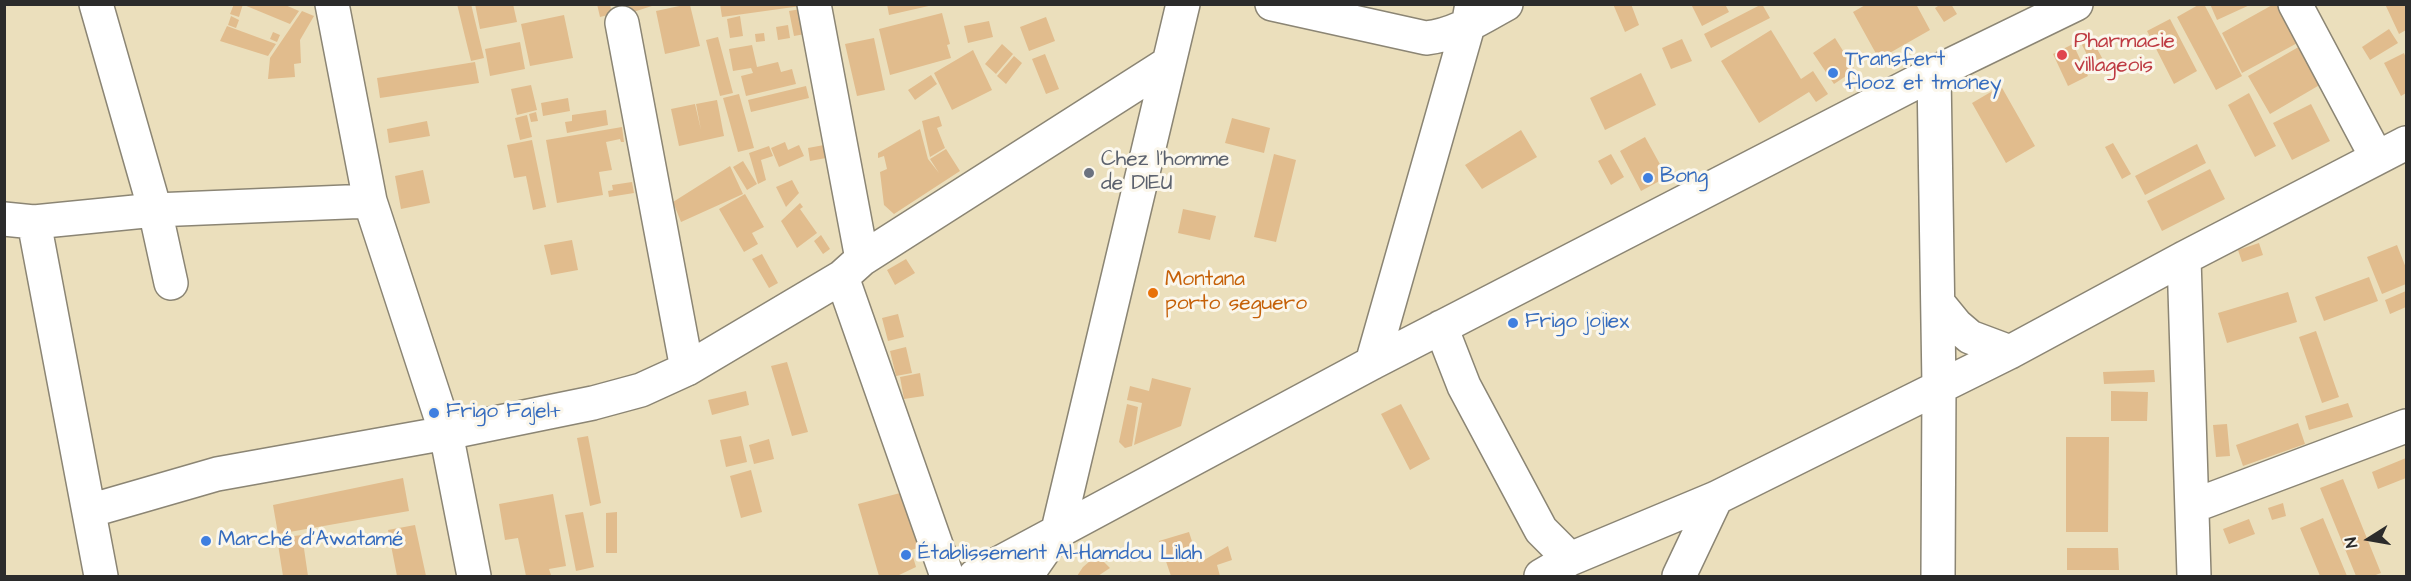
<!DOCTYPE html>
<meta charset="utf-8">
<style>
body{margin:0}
#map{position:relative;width:2411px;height:581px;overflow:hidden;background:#ebdfbc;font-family:"Architects Daughter",sans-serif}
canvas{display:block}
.frame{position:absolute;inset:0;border:6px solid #2b2b2b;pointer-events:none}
.north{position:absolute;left:2339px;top:509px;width:60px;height:60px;-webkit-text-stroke:4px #fbf7ec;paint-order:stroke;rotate:259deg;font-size:16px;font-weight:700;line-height:24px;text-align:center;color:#2b2b2b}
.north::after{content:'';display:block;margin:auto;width:21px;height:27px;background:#2b2b2b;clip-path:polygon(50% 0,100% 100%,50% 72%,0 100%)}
</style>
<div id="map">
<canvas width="2411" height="581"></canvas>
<div class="frame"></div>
<div class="north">N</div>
</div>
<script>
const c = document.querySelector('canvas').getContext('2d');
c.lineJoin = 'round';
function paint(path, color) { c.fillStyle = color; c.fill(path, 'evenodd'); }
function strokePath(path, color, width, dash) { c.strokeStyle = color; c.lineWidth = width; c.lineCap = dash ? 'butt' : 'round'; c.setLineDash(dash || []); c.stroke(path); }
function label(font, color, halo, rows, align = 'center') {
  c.font = font + ' "Architects Daughter",sans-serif'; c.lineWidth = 6; c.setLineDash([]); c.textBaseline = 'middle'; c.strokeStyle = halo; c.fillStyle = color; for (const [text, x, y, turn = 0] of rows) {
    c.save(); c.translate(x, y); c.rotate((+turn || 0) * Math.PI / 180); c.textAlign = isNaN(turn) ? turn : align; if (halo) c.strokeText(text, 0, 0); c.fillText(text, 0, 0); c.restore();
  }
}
const building = new Path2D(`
 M234 4H243L239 17 230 14Z
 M283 4 299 11 290 24 244 5Z
 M457 4H471L484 58 471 61Z
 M475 4H513L517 22 480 29Z
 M597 4H610L612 14 600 17Z
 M620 4H654L655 5 624 15Z
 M720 4H800L801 6 722 17Z
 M887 4H933V5L889 15Z
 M1613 4H1631L1639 25 1625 32Z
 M1691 4H1725L1729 12 1702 26Z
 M1762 4 1770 18 1711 48 1704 34Z
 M1867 4H1916L1930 30 1879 59 1853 12Z
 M1941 4H1951L1957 14 1944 22 1935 8Z
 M2200 4H2204L2242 76 2216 90 2177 17Z
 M2210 4H2252L2217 20Z
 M2274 4H2281L2301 41 2242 73 2222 33Z
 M2385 4H2406V30L2399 34Z
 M684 5H690L700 46 665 54 656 11Z
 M801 9 805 34 794 36 789 11Z
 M302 11 314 16 300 40 301 63 294 64 295 77 268 79 270 58Z
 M942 13 950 44 947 45 951 58 890 75 879 29Z
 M564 15 573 58 530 66 521 24Z
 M231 16 239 20 236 28 228 25Z
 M740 16 743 36 730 38 727 19Z
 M1046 17 1055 41 1029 51 1020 27Z
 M2170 19 2197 71 2174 84 2147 31Z
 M989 21 993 37 968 43 964 26Z
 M788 25 790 38 778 40 776 27Z
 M227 26 276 44 268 56 220 41Z
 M2389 29 2398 43 2370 60 2362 47Z
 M1771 30 1801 79 1813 71 1828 94 1816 102 1809 92 1759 123 1721 61Z
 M273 32 280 35 277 42 270 39Z
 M764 33 765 41 756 42 755 34Z
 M718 37 733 93 720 96 706 40Z
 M874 38 885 90 857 96 845 44Z
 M1835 38 1855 70 1834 84 1813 53Z
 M2091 38 2106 65 2095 70 2081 43Z
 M1682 39 1692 61 1671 69 1662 48Z
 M520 42 525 69 490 76 485 49Z
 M1002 44 1013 54 996 74 985 64Z
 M2073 44 2088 76 2068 86 2053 54Z
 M752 45 757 67 778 62 781 72 792 69 796 84 746 96 741 76 753 73 751 68 733 71 729 49Z
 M2302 45 2323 83 2270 114 2248 76Z
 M973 50 992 90 952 110 934 73Z
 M2404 53 2406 58V93L2401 96 2384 63Z
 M1045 54 1059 89 1046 94 1032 59Z
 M1014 56 1022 63 1006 84 997 76Z
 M475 62 479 83 380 98 377 78Z
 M1641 73 1656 105 1605 130 1590 98Z
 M931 75 937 84 915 100 908 90Z
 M531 85 537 110 517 115 511 89Z
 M806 86 809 98 751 112 748 100Z
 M2001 86 2035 146 2006 163 1972 103Z
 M2249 93 2276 146 2255 157 2228 105Z
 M739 94 754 148 738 152 723 98Z
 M568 98 570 111 543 116 541 103Z
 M717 100 724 136 679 146 671 109 695 104 701 130 696 104Z
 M2311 104 2330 141 2292 160 2273 123Z
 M606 110 608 125 567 133 565 122 572 121V115Z
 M536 112 538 121 531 122 529 114Z
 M527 115 532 137 520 140 515 118Z
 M939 116 942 126 937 128 945 148 930 157 922 121Z
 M1232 118 1270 128 1264 153 1225 143Z
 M427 121 430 136 389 143 387 129Z
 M622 127 624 142H621L620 139 606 142 612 170 599 172 603 195 557 203 546 140Z
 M920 129 928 159 939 173 930 159 946 149 960 171 894 214 884 205 880 172 887 169 884 156 878 158V153Z
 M1521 130 1537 157 1482 189 1465 165Z
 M1645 137 1667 177 1641 191 1620 151Z
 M532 140 546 207 533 210 526 176 514 178 507 145Z
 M785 142 788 150 799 145 804 156 779 167 771 148Z
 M2113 143 2131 174 2122 179 2105 147Z
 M2197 144 2206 163 2145 195 2135 176Z
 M824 145 826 158 810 161 808 148Z
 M769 146 773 156 761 160 766 180 758 184 749 153Z
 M1274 154 1296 160 1276 242 1254 237Z
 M1611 154 1624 177 1611 185 1598 161Z
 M743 161 757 184 747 190 733 167Z
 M730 166 743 194 681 222 673 202Z
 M2210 169 2225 199 2162 231 2147 201Z
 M423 170 430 203 401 209 395 176Z
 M792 180 799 193 786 207 776 187Z
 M632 182 634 193 609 197 608 191 613 190 612 185Z
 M745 194 764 227 752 233 758 244 744 252 719 209Z
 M800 203 803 207 800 209 817 233 797 248 781 221Z
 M1183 209 1216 216 1210 240 1178 233Z
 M821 235 830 249 823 254 814 241Z
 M572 240 578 270 551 275 544 245Z
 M2259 243 2263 255 2242 262 2238 250Z
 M2397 245 2406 268V284L2382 294 2367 257Z
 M762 254 778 283 769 288 752 259Z
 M906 259 915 273 895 285 887 270Z
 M2369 277 2378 301 2324 321 2315 297Z
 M2406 291V307L2390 314 2385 300Z
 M2288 292 2297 322 2227 343 2218 313Z
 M898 314 904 337 888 341 882 318Z
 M2316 331 2339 397 2322 403 2299 337Z
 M906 347 912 373 896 376 890 351Z
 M787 362 808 432 792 436 771 366Z
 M2154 370 2155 382 2104 384 2103 372Z
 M920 373 924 396 904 399 900 377Z
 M1152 378 1191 388 1181 426 1134 445 1142 403 1127 400 1130 386 1149 391Z
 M746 391 749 405 712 415 708 400Z
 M2111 391 2148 392 2147 421H2111Z
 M2348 403 2353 417 2309 430 2305 416Z
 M1127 404 1138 407 1132 446 1125 448 1119 442Z
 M1401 404 1430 459 1410 470 1381 414Z
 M2298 423 2305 444 2243 466 2236 445Z
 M2227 424 2230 456 2216 457 2213 425Z
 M588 436 601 503 590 506 577 438Z
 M741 436 747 462 726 467 720 440Z
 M2066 437H2109L2108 532H2066Z
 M769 439 774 459 754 464 749 445Z
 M2406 458V478L2378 489 2372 472Z
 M751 470 762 512 741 518 730 476Z
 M403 478 409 511 278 534 273 505Z
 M2343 479 2381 573 2373 576H2356L2320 488Z
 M904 492 921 547 911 550 916 567 897 576H879L858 504Z
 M553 494 566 566 549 569 551 575 526 576 518 538 505 540 499 504Z
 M2283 503 2286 516 2272 520 2268 508Z
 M583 512 594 567 576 571 565 515Z
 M617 512V553H606V513Z
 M2323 518 2347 576H2320L2300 528Z
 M2249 519 2255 534 2229 544 2223 529Z
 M415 525 426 576H397L388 530Z
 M1189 532 1199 563 1228 546 1232 560 1217 565 1220 576H1171L1159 541Z
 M302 535 308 576H283L277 538Z
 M2067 548H2118L2119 570H2067Z
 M1097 555 1110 568 1098 576H1077L1083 567Z`);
const minor = new Path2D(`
 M96 4 155 210 171 283
 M332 4 370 201 446 433 474 576
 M814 4 862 259
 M1272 4 1426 38C1455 35 1481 18 1506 4
 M2295 4 2377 158
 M622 23 687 369
 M1934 73 1939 386 1938 576
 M4 219 34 222 155 210 370 201
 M34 222 101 576
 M2184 258 2194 576
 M842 277 947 576
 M1938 303 1956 325 1970 337 2010 352
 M1441 327 1464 386 1541 530 1570 559
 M1372 363 1468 26 1472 4
 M2193 506 2406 426
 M89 511 217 474 446 433 593 403 641 390 687 369 842 277 862 259 1169 63
 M975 576 1372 363 1934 73 2076 4
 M1026 576 1058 530 1183 4
 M1541 576 1570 559 1716 498 2010 352 2184 258 2406 143
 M1679 576 1716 498`);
const markers = [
 [2062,55,6,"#e0444e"],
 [1833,73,6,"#3f7fe0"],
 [1089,173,6,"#6b7280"],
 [1648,178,6,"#3f7fe0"],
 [1153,293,6,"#e8710a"],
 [1513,323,6,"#3f7fe0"],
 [434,413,6,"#3f7fe0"],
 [206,541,6,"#3f7fe0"],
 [906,555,6,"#3f7fe0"]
];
const healthNames = [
 ["Pharmacie",2074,43],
 ["villageois",2074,67]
];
const shopNames = [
 ["Transfert",1845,61],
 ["flooz et tmoney",1845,85],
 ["Bong",1660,178],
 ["Frigo jojiex",1525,323],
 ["Frigo Fajel+",446,413],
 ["Marché d'Awatamé",218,541],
 ["Établissement Al-Hamdou Lilah",918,555]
];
const worshipNames = [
 ["Chez l'homme",1101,161],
 ["de DIEU",1101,185]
];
const foodNames = [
 ["Montana",1165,281],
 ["porto seguero",1165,305]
];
paint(building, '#e1bc8d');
strokePath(minor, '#8b8574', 36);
strokePath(minor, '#fff', 33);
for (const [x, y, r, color] of markers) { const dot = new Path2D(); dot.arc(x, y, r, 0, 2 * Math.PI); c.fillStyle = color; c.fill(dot); strokePath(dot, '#fbf7ec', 2); }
label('21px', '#be3a42', '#fbf7ec', healthNames, 'left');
label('21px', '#366cbe', '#fbf7ec', shopNames, 'left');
label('21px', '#5b616d', '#fbf7ec', worshipNames, 'left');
label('21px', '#c56008', '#fbf7ec', foodNames, 'left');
</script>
